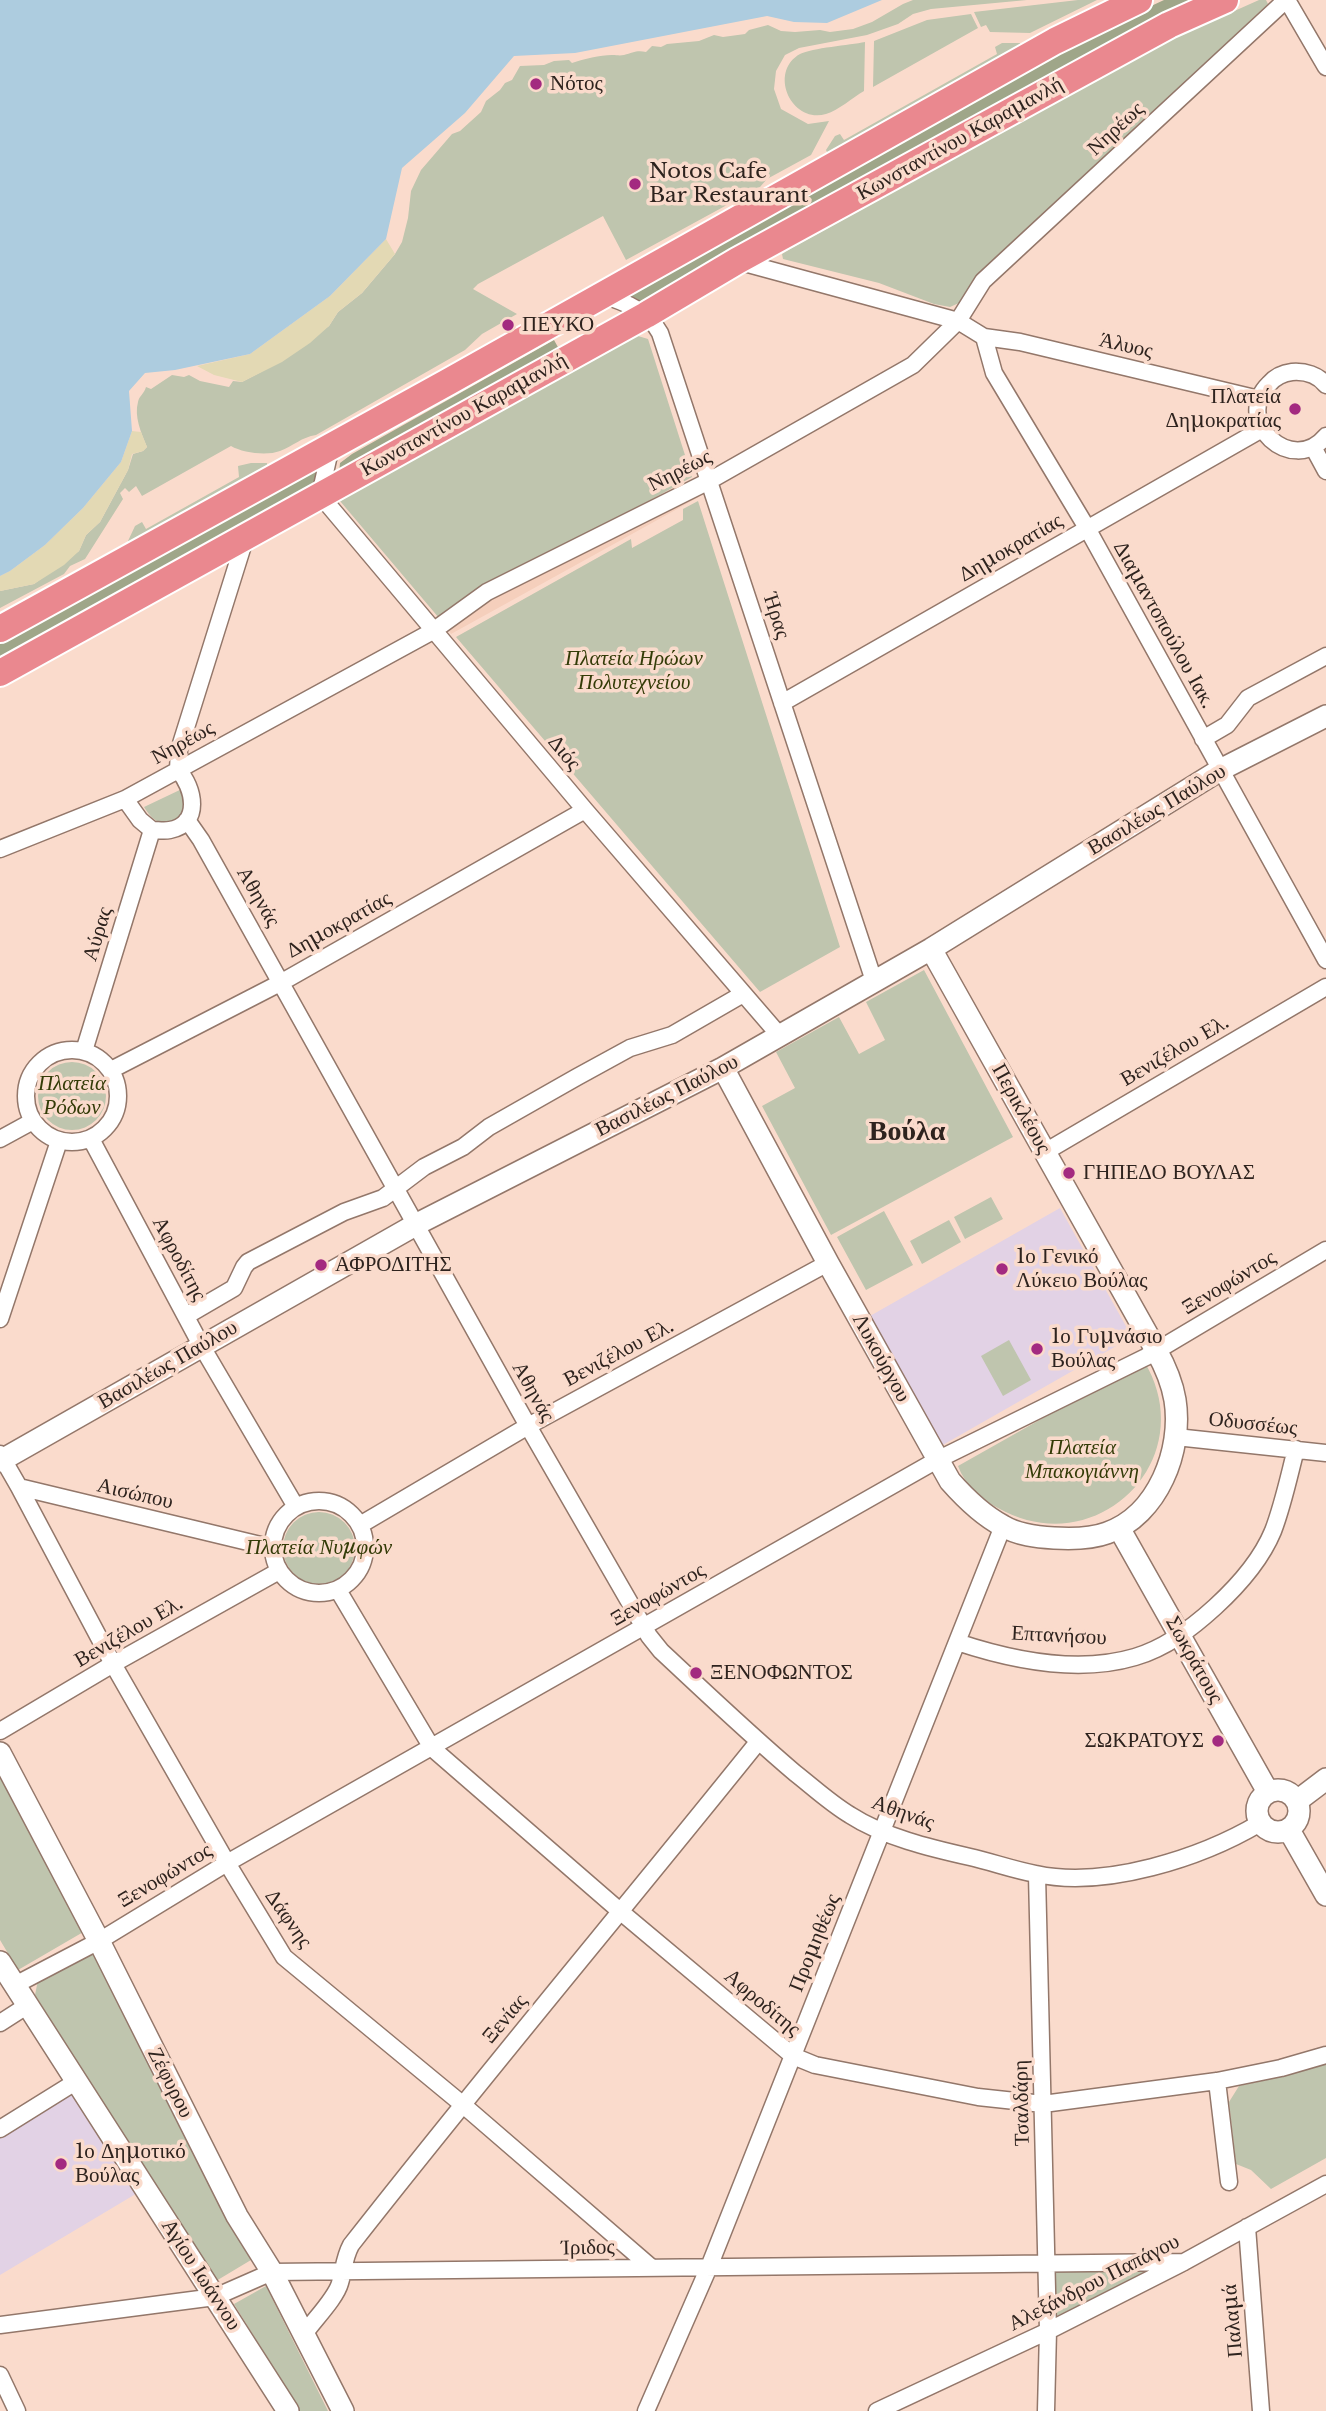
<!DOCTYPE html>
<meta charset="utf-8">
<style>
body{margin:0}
canvas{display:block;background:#fadbcc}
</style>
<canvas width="1326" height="2411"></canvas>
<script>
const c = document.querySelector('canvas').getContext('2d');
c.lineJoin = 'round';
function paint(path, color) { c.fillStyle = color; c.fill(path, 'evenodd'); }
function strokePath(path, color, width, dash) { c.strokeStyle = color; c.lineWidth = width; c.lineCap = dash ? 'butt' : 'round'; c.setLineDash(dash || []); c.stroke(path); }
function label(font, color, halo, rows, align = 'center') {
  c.font = font + ' "Libre Baskerville",serif'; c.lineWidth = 7; c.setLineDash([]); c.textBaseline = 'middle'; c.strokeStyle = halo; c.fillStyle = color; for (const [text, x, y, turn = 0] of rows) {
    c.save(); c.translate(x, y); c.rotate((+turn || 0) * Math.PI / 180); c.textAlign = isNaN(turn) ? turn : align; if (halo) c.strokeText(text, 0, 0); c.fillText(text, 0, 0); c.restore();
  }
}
const built = new Path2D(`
 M691 483 699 497 451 634 443 620Z`);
const education = new Path2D(`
 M1060 1208 1132 1337 941 1446 870 1316Z
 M75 2090 139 2192 0 2275V2136Z`);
const green = new Path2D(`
 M913 0H1027L931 9 913 14 898 24 867 35 799 48 785 55 776 71 774 89 781 109 808 124 829 121 811 155 767 179 760 187 626 260 603 216 478 284 473 289 517 314 482 334 465 350 316 435C302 437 293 446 280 451 267 456 243 453 231 446L142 496 136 486 129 492 125 488 120 493 123 499 85 559 70 566 64 574 0 608V591L34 584 79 551 86 535 100 522 128 470 133 454 143 451 147 447C141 433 134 416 138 402 139 396 144 394 146 387L151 389 172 375 184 377 189 375 200 381 229 387 233 381 242 382 261 372 329 326 338 312 362 293 395 254 402 242 408 218 411 191 421 170 452 134 460 131 481 112 486 101 500 90 505 83 512 80 520 66 544 65 554 61 569 60 572 63C584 59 600 55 612 55 617 55 619 56 624 55 633 53 636 50 646 52L652 46 661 47 667 44 699 41 714 35 723 37 745 34 749 30 768 25 781 31 795 32 820 30 830 32 853 29 872 22 903 4Z
 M1078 0H1097L1030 33 990 32 986 25 981 27 974 12Z
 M1259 0H1266L1268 4 979 276 959 303 950 307 934 304 879 283 783 259 782 254 790 249 1165 42Z
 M971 14 978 28 873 87 874 41 927 20Z
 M865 42 864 91C852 98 839 110 826 114 791 124 768 72 800 54 812 48 850 45 865 42Z
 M1002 43H1020L1021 46 828 154 826 150 835 136 840 134 844 140 997 54 995 47Z
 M638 336 648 339 692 477 439 618 340 501 631 337Z
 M251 463H267V466L130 544 128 541 135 526 142 522 146 529 239 477 238 466Z
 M698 501 840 947 760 992 456 637 631 539 632 548 683 520V509Z
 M184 788 187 798 183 818C163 825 156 826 144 807Z
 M924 970 1013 1137 831 1235 762 1106 795 1088 776 1052 839 1017 859 1054 885 1040 866 1002Z
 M38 1096a34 34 0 1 1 68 0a34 34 0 1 1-68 0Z
 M991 1197 1003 1219 965 1239 954 1217Z
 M884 1211 913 1265 866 1290 837 1237Z
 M949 1220 961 1242 922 1264 910 1241Z
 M1009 1340 1031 1380 1003 1396 981 1356Z
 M1144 1361C1203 1459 1097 1564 998 1508 981 1499 965 1485 958 1466Z
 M283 1548a36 36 0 1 1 72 0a36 36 0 1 1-72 0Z
 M0 1773 85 1931 18 1970 0 1940Z
 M94 1952 251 2260 216 2281 35 1995 38 1980Z
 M1326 2062V2158L1271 2189 1251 2170 1236 2164 1229 2102 1239 2086 1280 2077Z
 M1147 2270 1149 2276 1052 2318V2271Z
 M266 2286 328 2411H300L234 2304Z`);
const forest = new Path2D(`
 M1164 0H1196L1083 57 640 304 626 295 1106 27Z
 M554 340 559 349 339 473 340 463 352 454Z
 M319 465 313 486 0 660V643Z`);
const sand = new Path2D(`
 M386 239 395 254 362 293 338 312 329 326 310 343 282 362 242 382 214 375 197 366 250 354 330 296Z
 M132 431 141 432 147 447 143 451 132 454 128 470 100 522 86 535 79 551 64 565 34 584 0 591V576L10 571 45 545 83 508 121 462Z`);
const water = new Path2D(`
 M0 0H882L827 23 794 22 767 16 575 53 514 56 465 113 402 168 386 239 330 296 250 354 175 370 145 373 129 391 132 431 121 462 83 508 45 545 10 571 0 576Z`);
const minor = new Path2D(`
 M1287 0 1326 67
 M737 261 958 321 984 337 994 373 1087 528 1326 960
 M602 295C625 302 648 311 660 333L874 981
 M984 337 1020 342 1259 399
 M1326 385C1318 375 1305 371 1292 372 1283 373 1275 377 1269 384 1232 421 1292 477 1326 436
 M331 446 320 495 585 810 780 1036
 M1313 447 1326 471
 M782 703 1262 429
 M1203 739 1227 725 1248 698 1326 656
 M125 799 140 820 152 830C158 830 164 831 170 830 202 824 194 787 178 770L179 750 246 536
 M187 820 201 840 528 1426 649 1636 661 1651C705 1692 749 1734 795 1773 813 1787 830 1803 850 1815 884 1837 930 1848 970 1857 992 1862 1014 1870 1036 1874 1105 1889 1201 1858 1260 1823
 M0 849 125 799 433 631 487 592 709 481 913 365 958 321 983 281 1286 0
 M26 1096a46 46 0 1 1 92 0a46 46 0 1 1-92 0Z
 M84 1051 152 830
 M111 1070 282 982 585 810
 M0 1139 33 1121
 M91 1139 201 1345 296 1507
 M1045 1152 1326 987
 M186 1316 234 1288 244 1267 248 1262 344 1212 383 1198 424 1167 463 1147 489 1127 577 1077 630 1048 672 1035 743 994
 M0 1319 59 1141
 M1176 1437 1326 1453
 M0 1454 19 1487 273 1548
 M19 1487 113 1664 227 1863 284 1957 462 2104 652 2268
 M273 1547a46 46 0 1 1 92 0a46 46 0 1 1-92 0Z
 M360 1525 528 1426 828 1263
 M338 1590 432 1748 621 1912 793 2056 815 2065 978 2097 1043 2104 1217 2081 1281 2068 1326 2055
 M957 1642C1011 1660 1078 1674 1135 1657 1166 1648 1192 1628 1215 1607 1239 1585 1261 1560 1273 1531 1283 1505 1289 1476 1296 1449
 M0 1731 113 1664 279 1571
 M1037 1875 1048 2331 1046 2411
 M15 1985 99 1941 227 1863 937 1460 1146 1357 1326 1250
 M0 2023 28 2005
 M1217 2081 1229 2182
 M0 2129 77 2081
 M1247 2227 1261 2411
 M0 2325 215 2297 272 2272 1184 2262
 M305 2333C314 2320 336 2298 340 2283 344 2269 344 2258 351 2245 484 2075 623 1910 758 1742
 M0 2375 17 2411
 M646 2411 709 2267 1003 1526
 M877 2411 1048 2331 1184 2262 1326 2184`);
const tertiary = new Path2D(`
 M723 1068 828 1263 950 1481C965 1498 982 1515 1003 1526 1018 1535 1037 1537 1054 1538 1071 1539 1091 1539 1107 1533 1158 1515 1183 1450 1175 1400 1172 1382 1165 1366 1156 1350L931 949
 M0 1461 417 1224 723 1068 931 949 1220 770 1326 716
 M1119 1528 1268 1792
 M0 1753 99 1941 237 2216 272 2272 343 2411
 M1257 1811a21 21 0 1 1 42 0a21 21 0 1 1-42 0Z
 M1297 1801 1326 1779
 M1289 1830 1326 1895
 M0 1962 288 2411`);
const trunk = new Path2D(`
 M0 629 448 382 1055 41 1139 0
 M0 673 646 315 737 261 1169 25 1225 0`);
const markers = [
 [536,84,7,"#a32a80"],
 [635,184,7,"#a32a80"],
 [508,325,7,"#a32a80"],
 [1295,409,7,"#a32a80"],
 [1069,1173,7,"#a32a80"],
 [321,1265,7,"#a32a80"],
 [1002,1269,7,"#a32a80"],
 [1037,1349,7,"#a32a80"],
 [696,1673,7,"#a32a80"],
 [1218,1741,7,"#a32a80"],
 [61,2164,7,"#a32a80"]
];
const poiNames = [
 ["Νότος",550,84],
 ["Notos Cafe",649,172],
 ["Bar Restaurant",649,196],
 ["ΠΕΥΚΟ",522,325],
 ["Πλατεία",1281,397,"right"],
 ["Δημοκρατίας",1281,421,"right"],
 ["ΓΗΠΕΔΟ ΒΟΥΛΑΣ",1083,1173],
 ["1ο Γενικό",1016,1257],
 ["Λύκειο Βούλας",1016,1281],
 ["ΑΦΡΟΔΙΤΗΣ",335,1265],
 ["1ο Γυμνάσιο",1051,1337],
 ["Βούλας",1051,1361],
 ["ΞΕΝΟΦΩΝΤΟΣ",710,1673],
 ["ΣΩΚΡΑΤΟΥΣ",1204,1741,"right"],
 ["1ο Δημοτικό",75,2152],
 ["Βούλας",75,2176]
];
const streetNames = [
 ["Νηρέως",1116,129,-43],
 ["Κωνσταντίνου Καραμανλή",960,139,-29],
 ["Άλυος",1126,346,13],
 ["Κωνσταντίνου Καραμανλή",464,415,-29],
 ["Νηρέως",680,471,-27],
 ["Δημοκρατίας",1011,548,-30],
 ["Ήρας",776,616,72],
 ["Διαμαντοπούλου Ιακ.",1164,625,61],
 ["Νηρέως",183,743,-29],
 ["Διός",564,753,50],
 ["Βασιλέως Παύλου",1157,810,-31],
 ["Αθηνάς",258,897,60],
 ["Δημοκρατίας",339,925,-29],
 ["Αύρας",98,934,-73],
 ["Βενιζέλου Ελ.",1175,1051,-30],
 ["Βασιλέως Παύλου",667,1096,-27],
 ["Περικλέους",1021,1109,61],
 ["Αφροδίτης",179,1259,62],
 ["Ξενοφώντος",1229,1283,-31],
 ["Βενιζέλου Ελ.",619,1353,-28],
 ["Λυκούργου",881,1358,61],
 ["Βασιλέως Παύλου",168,1365,-30],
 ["Αθηνάς",533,1392,61],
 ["Οδυσσέως",1253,1424,6],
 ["Αισώπου",135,1494,13],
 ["Ξενοφώντος",658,1595,-30],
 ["Βενιζέλου Ελ.",129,1632,-30],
 ["Επτανήσου",1059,1636,3],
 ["Σωκράτους",1194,1660,61],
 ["Αθηνάς",903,1813,20],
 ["Ξενοφώντος",165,1876,-31],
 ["Δάφνης",288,1919,55],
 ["Προμηθέως",815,1943,-68],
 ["Αφροδίτης",762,2003,40],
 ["Ξενίας",505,2019,-50],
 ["Ζέφυρου",170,2083,63],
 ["Τσαλδάρη",1022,2103,-91],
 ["Ίριδος",588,2248,-1],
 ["Αγίου Ιωάννου",201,2275,57],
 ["Αλεξάνδρου Παπάγου",1094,2283,-27],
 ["Παλαμά",1233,2321,-95]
];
const parkNames = [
 ["Πλατεία Ηρώων",634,659],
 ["Πολυτεχνείου",634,683],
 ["Πλατεία",72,1084],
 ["Ρόδων",72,1108],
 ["Πλατεία",1082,1448],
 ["Μπακογιάννη",1082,1472],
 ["Πλατεία Νυμφών",319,1548]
];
const districtNames = [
 ["Βούλα",907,1132]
];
paint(built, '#f5cfbc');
paint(education, '#e2d2e5');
paint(green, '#bfc5ae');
paint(forest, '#9fa689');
paint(sand, '#e3d9b4');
paint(water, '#adccdf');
strokePath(minor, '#93776a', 19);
strokePath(tertiary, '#93776a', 24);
strokePath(trunk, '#fff', 30);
strokePath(minor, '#fff', 16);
strokePath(tertiary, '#fff', 21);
strokePath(trunk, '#ea888f', 26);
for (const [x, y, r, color] of markers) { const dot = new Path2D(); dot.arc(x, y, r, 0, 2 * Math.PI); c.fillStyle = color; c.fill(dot); strokePath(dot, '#fadbcc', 2.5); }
label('21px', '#2e231e', '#fadbcc', poiNames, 'left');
label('21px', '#2e231e', '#fadbcc', streetNames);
label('italic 21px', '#333b07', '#fadbcc', parkNames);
label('bold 28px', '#2e231e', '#fadbcc', districtNames);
</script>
